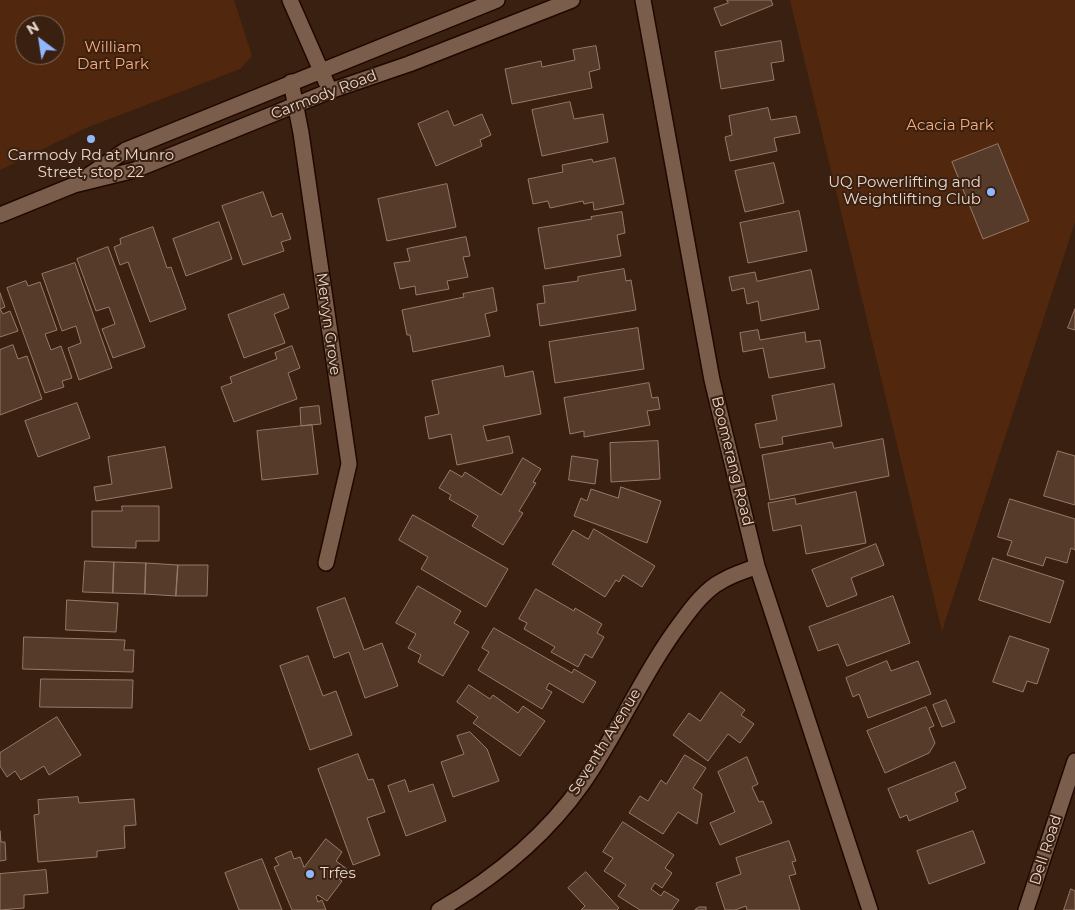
<!DOCTYPE html>
<style>
body{margin:0}
#map{position:relative;width:1075px;height:910px;overflow:hidden;background:#392010;font-family:Montserrat,sans-serif}
canvas{display:block}
.north{position:absolute;left:15px;top:15px;width:50px;height:50px;box-sizing:border-box;background:#392010;border:1px solid #7f695c;border-radius:50%;rotate:329deg;font-size:14px;font-weight:700;line-height:20px;text-align:center;color:#e8d7cd}
.north::after{content:'';display:block;margin:auto;width:18px;height:22px;background:#90b8fd;clip-path:polygon(50% 0,100% 100%,50% 72%,0 100%)}
</style>
<div id="map">
<canvas width="1075" height="910"></canvas>
<div class="north">N</div>
</div>
<script>
const c = document.querySelector('canvas').getContext('2d');
c.lineJoin = 'round';
function paint(path, color) { c.fillStyle = color; c.fill(path, 'evenodd'); }
function strokePath(path, color, width, dash) { c.strokeStyle = color; c.lineWidth = width; c.lineCap = dash ? 'butt' : 'round'; c.setLineDash(dash || []); c.stroke(path); }
function label(font, color, halo, rows, align = 'center') {
  c.font = font + ' Montserrat,sans-serif'; c.lineWidth = 4; c.setLineDash([]); c.textBaseline = 'middle'; c.strokeStyle = halo; c.fillStyle = color; for (const [text, x, y, turn = 0] of rows) {
    c.save(); c.translate(x, y); c.rotate((+turn || 0) * Math.PI / 180); c.textAlign = isNaN(turn) ? turn : align; if (halo) c.strokeText(text, 0, 0); c.fillText(text, 0, 0); c.restore();
  }
}
const green = new Path2D(`
 M0 0H234L252 56 240 69 86 128 0 170ZM25 25H55V55H25Z
 M790 0H1075V222L942 631Z`);
const building = new Path2D(`
 M727 0H771L773 5 721 26 714 8 728 3Z
 M781 41 784 61 771 63 774 80 721 89 715 52Z
 M596 46 600 69 589 72 592 88 512 104 505 69 541 61 542 67 575 60 573 50Z
 M570 102 574 119 603 114 608 142 542 156 532 110Z
 M768 108 771 120 796 116 800 133 774 138 777 151 730 161 725 137 732 135 729 116Z
 M448 111 454 126 482 114 491 135 480 140 482 146 436 166 418 124Z
 M998 144 1029 221 983 239 952 162Z
 M615 158 624 204 594 210 593 202 584 204 583 201 550 208 548 201 533 204 528 179 563 172 562 165 592 159 593 162Z
 M774 163 784 203 745 212 735 171Z
 M447 184 456 227 387 241 378 199Z
 M263 192 272 217 282 213 291 239 281 242 284 251 243 265 222 206Z
 M799 211 807 251 748 263 740 223Z
 M622 212 625 233 617 235 621 256 545 269 538 228 592 219 591 217Z
 M219 222 232 259 186 276 173 239Z
 M153 227 167 268 171 267 186 309 150 322 128 262 120 265 114 247 121 244 120 239Z
 M466 237 470 256 463 257 468 277 447 281 449 289 416 295 415 286 400 289 394 263 410 261 407 249Z
 M108 247 145 347 113 358 102 329 115 324 109 307 96 311 77 259Z
 M75 263 112 368 79 380 68 348 81 343 76 326 62 331 42 274Z
 M624 269 626 281 631 280 636 310 540 326 537 304 545 303 543 286 578 281V277Z
 M811 270 819 309 761 321 758 301 747 304 744 288 732 291 729 277 755 272 757 281Z
 M26 281 28 286 40 282 57 330 45 334 51 350 61 346 72 378 62 381 64 387 45 393 7 288Z
 M493 288 497 311 485 314 490 336 413 352 410 335H407L402 310 464 297 463 294Z
 M0 293 5 307 0 309 3 314 10 311 18 331 0 337Z
 M284 294 289 308 274 314 285 343 244 358 228 315Z
 M1075 309V330L1068 328Z
 M638 328 644 369 555 383 549 342Z
 M758 330 760 340 805 332 806 342 820 340 825 368 769 378 763 348 743 352 740 333Z
 M13 345 18 359 27 356 42 399 0 415V350Z
 M292 346 300 368 288 373 297 399 234 422 221 387 232 383 230 377 277 359 275 353Z
 M503 366 505 377 533 371 541 414 483 426 487 441 509 436 513 453 457 465 451 434 429 439 425 417 439 414 432 381Z
 M649 383 652 398 658 397 660 409 647 411 650 425 584 437V431L570 434 564 398Z
 M834 384 842 426 782 437 783 444 760 448 755 424 777 420 772 396Z
 M77 403 90 438 38 457 25 421Z
 M319 406 321 424 301 426 300 408Z
 M312 425 318 474 262 480 257 431Z
 M883 439 889 476 770 500 762 455 832 442 834 448Z
 M658 441 660 479 611 482 610 443Z
 M165 447 172 488 96 501 94 487 112 484 108 457Z
 M1058 451 1075 456V505L1044 496Z
 M572 456 598 460 595 484 569 480Z
 M523 458 541 469 533 482 536 483 519 511 523 513 503 545 472 526 478 516 449 499 451 495 439 488 450 470 462 477 465 472 501 495Z
 M621 487 661 501 647 543 574 516 581 498 587 501 591 489 618 498Z
 M856 492 866 543 806 554 801 525 773 531 768 503 795 498 796 504Z
 M1010 499 1075 519V550L1071 548 1067 563 1046 557 1043 566 1007 555 1012 541 998 537Z
 M122 506H159V541H136V548L92 547V511H122Z
 M413 515 508 569 486 607 421 569 428 557 399 540Z
 M594 529 655 566 642 587 623 575 619 582 616 580 605 597 552 564 573 530 588 539Z
 M876 544 884 565 851 578 857 595 827 607 812 570Z
 M993 558 1064 581 1050 623 979 600Z
 M85 561 114 562 113 593 83 592Z
 M114 562 146 563 145 594 113 593Z
 M146 563 178 565 176 596 145 594Z
 M178 565H208L207 596H176Z
 M418 586 461 611 454 623 469 632 443 676 418 662 421 655 408 648 416 634 396 623Z
 M536 589 574 611 575 608 602 624 597 633 604 637 592 658 585 654 578 667 551 652 555 647 524 629 527 623 519 619Z
 M893 596 910 643 847 666 838 644 818 651 809 627Z
 M345 598 364 650 382 643 398 686 365 698 349 652 334 658 317 608Z
 M67 600 118 603 116 632 66 630Z
 M494 628 572 673 574 669 596 682 583 703 549 683 546 689 552 692 542 709 478 670 489 652 482 648Z
 M1010 636 1049 649 1037 684 1027 681 1023 692 993 682Z
 M24 637 125 640 124 650H134L133 672 23 669Z
 M308 656 323 696 336 691 352 735 310 750 280 666Z
 M887 661 891 671 918 661 931 694 868 718 859 694 853 697 846 678Z
 M41 679 133 680 132 708 40 707Z
 M469 685 490 699 493 695 518 713 523 706 545 721 520 756 473 723 478 717 457 702Z
 M721 692 745 710 741 715 754 724 740 743 728 734 708 761 673 735 689 713 700 721Z
 M946 700 955 722 942 727 933 705Z
 M926 707 934 726 929 728 935 743 929 753 885 773 867 731Z
 M57 717 81 755 49 775 44 766 21 780 15 771 7 777 0 766V753Z
 M470 732 487 749 499 781 453 797 441 762 464 754 457 736Z
 M358 754 368 780 373 779 385 812 367 818 380 855 353 865 318 769Z
 M685 755 706 768 693 788 702 794 697 824 678 812 663 834 629 813 640 796 648 801 661 780 666 784Z
 M747 757 758 784 752 787 759 802 763 801 772 823 720 845 710 823 735 812 718 772Z
 M955 762 966 788 955 793 958 801 909 821 907 815 900 818 888 789Z
 M405 780 409 792 433 784 446 821 406 836 388 786Z
 M78 797 79 803 134 799 136 825 124 826 125 848 97 851V857L38 862 34 815 39 814 38 800Z
 M623 822 674 855 665 868 672 873 662 888 655 883 651 889 661 896 664 891 679 900 672 910H640L618 896 626 885 604 871 613 858 603 852Z
 M0 831 1 842H5L6 860 0 861Z
 M973 831 985 863 929 884 917 851Z
 M326 839 342 852 336 861 347 869 339 879 342 881 327 901 318 895 316 897 318 902 322 900 326 910H292L274 867 279 865 275 858 291 851 294 859 300 857 304 867Z
 M789 841 796 861 792 862 796 874 789 876 800 910H747L746 906 735 910H725L716 883 741 874 736 858Z
 M262 859 282 910H239L225 873Z
 M46 870 48 893 24 895V908L0 910V874Z
 M586 872 619 908 617 910H581L585 906 568 888Z
 M1071 889 1075 891V910H1064Z
 M699 907H706V910H695Z`);
const street = new Path2D(`
 M643 0 712 380 757 566 870 910
 M291 82 301 133 349 464 326 563
 M439 910C496 877 545 837 583 783 619 731 644 671 682 621 693 606 706 589 722 581 733 574 746 571 757 566
 M1026 910 1075 761`);
const secondary = new Path2D(`
 M290 0 330 91
 M82 180 126 150 497 0
 M0 215 74 185 135 170 330 91 409 64 572 0`);
const markers = [
 [91,139,5,"#90b8fd"],
 [991,192,5,"#90b8fd"],
 [310,874,5,"#90b8fd"]
];
const parkNames = [
 ["William",113,48],
 ["Dart Park",113,65],
 ["Acacia Park",950,126]
];
const streetNames = [
 ["Carmody Road",324,95,-21],
 ["Mervyn Grove",328,324,82],
 ["Boomerang Road",732,461,76],
 ["Seventh Avenue",605,742,-58],
 ["Dell Road",1046,850,-72]
];
const poiNames = [
 ["Carmody Rd at Munro",91,156],
 ["Street, stop 22",91,173],
 ["UQ Powerlifting and",981,183,"right"],
 ["Weightlifting Club",981,200,"right"],
 ["Trfes",320,874,"left"]
];
paint(green, '#51280d');
paint(building, '#563a2a');
strokePath(building, '#987967', 1);
strokePath(street, '#1f0800', 18);
strokePath(secondary, '#1f0800', 18);
strokePath(street, '#7b5d4c', 15);
strokePath(secondary, '#7b5d4c', 15);
for (const [x, y, r, color] of markers) { const dot = new Path2D(); dot.arc(x, y, r, 0, 2 * Math.PI); c.fillStyle = color; c.fill(dot); strokePath(dot, '#392010', 2); }
label('15px', '#f9ab7e', '#392010', parkNames);
label('15px', '#e8d7cd', '#392010', streetNames);
label('15px', '#e8d7cd', '#392010', poiNames);
</script>
